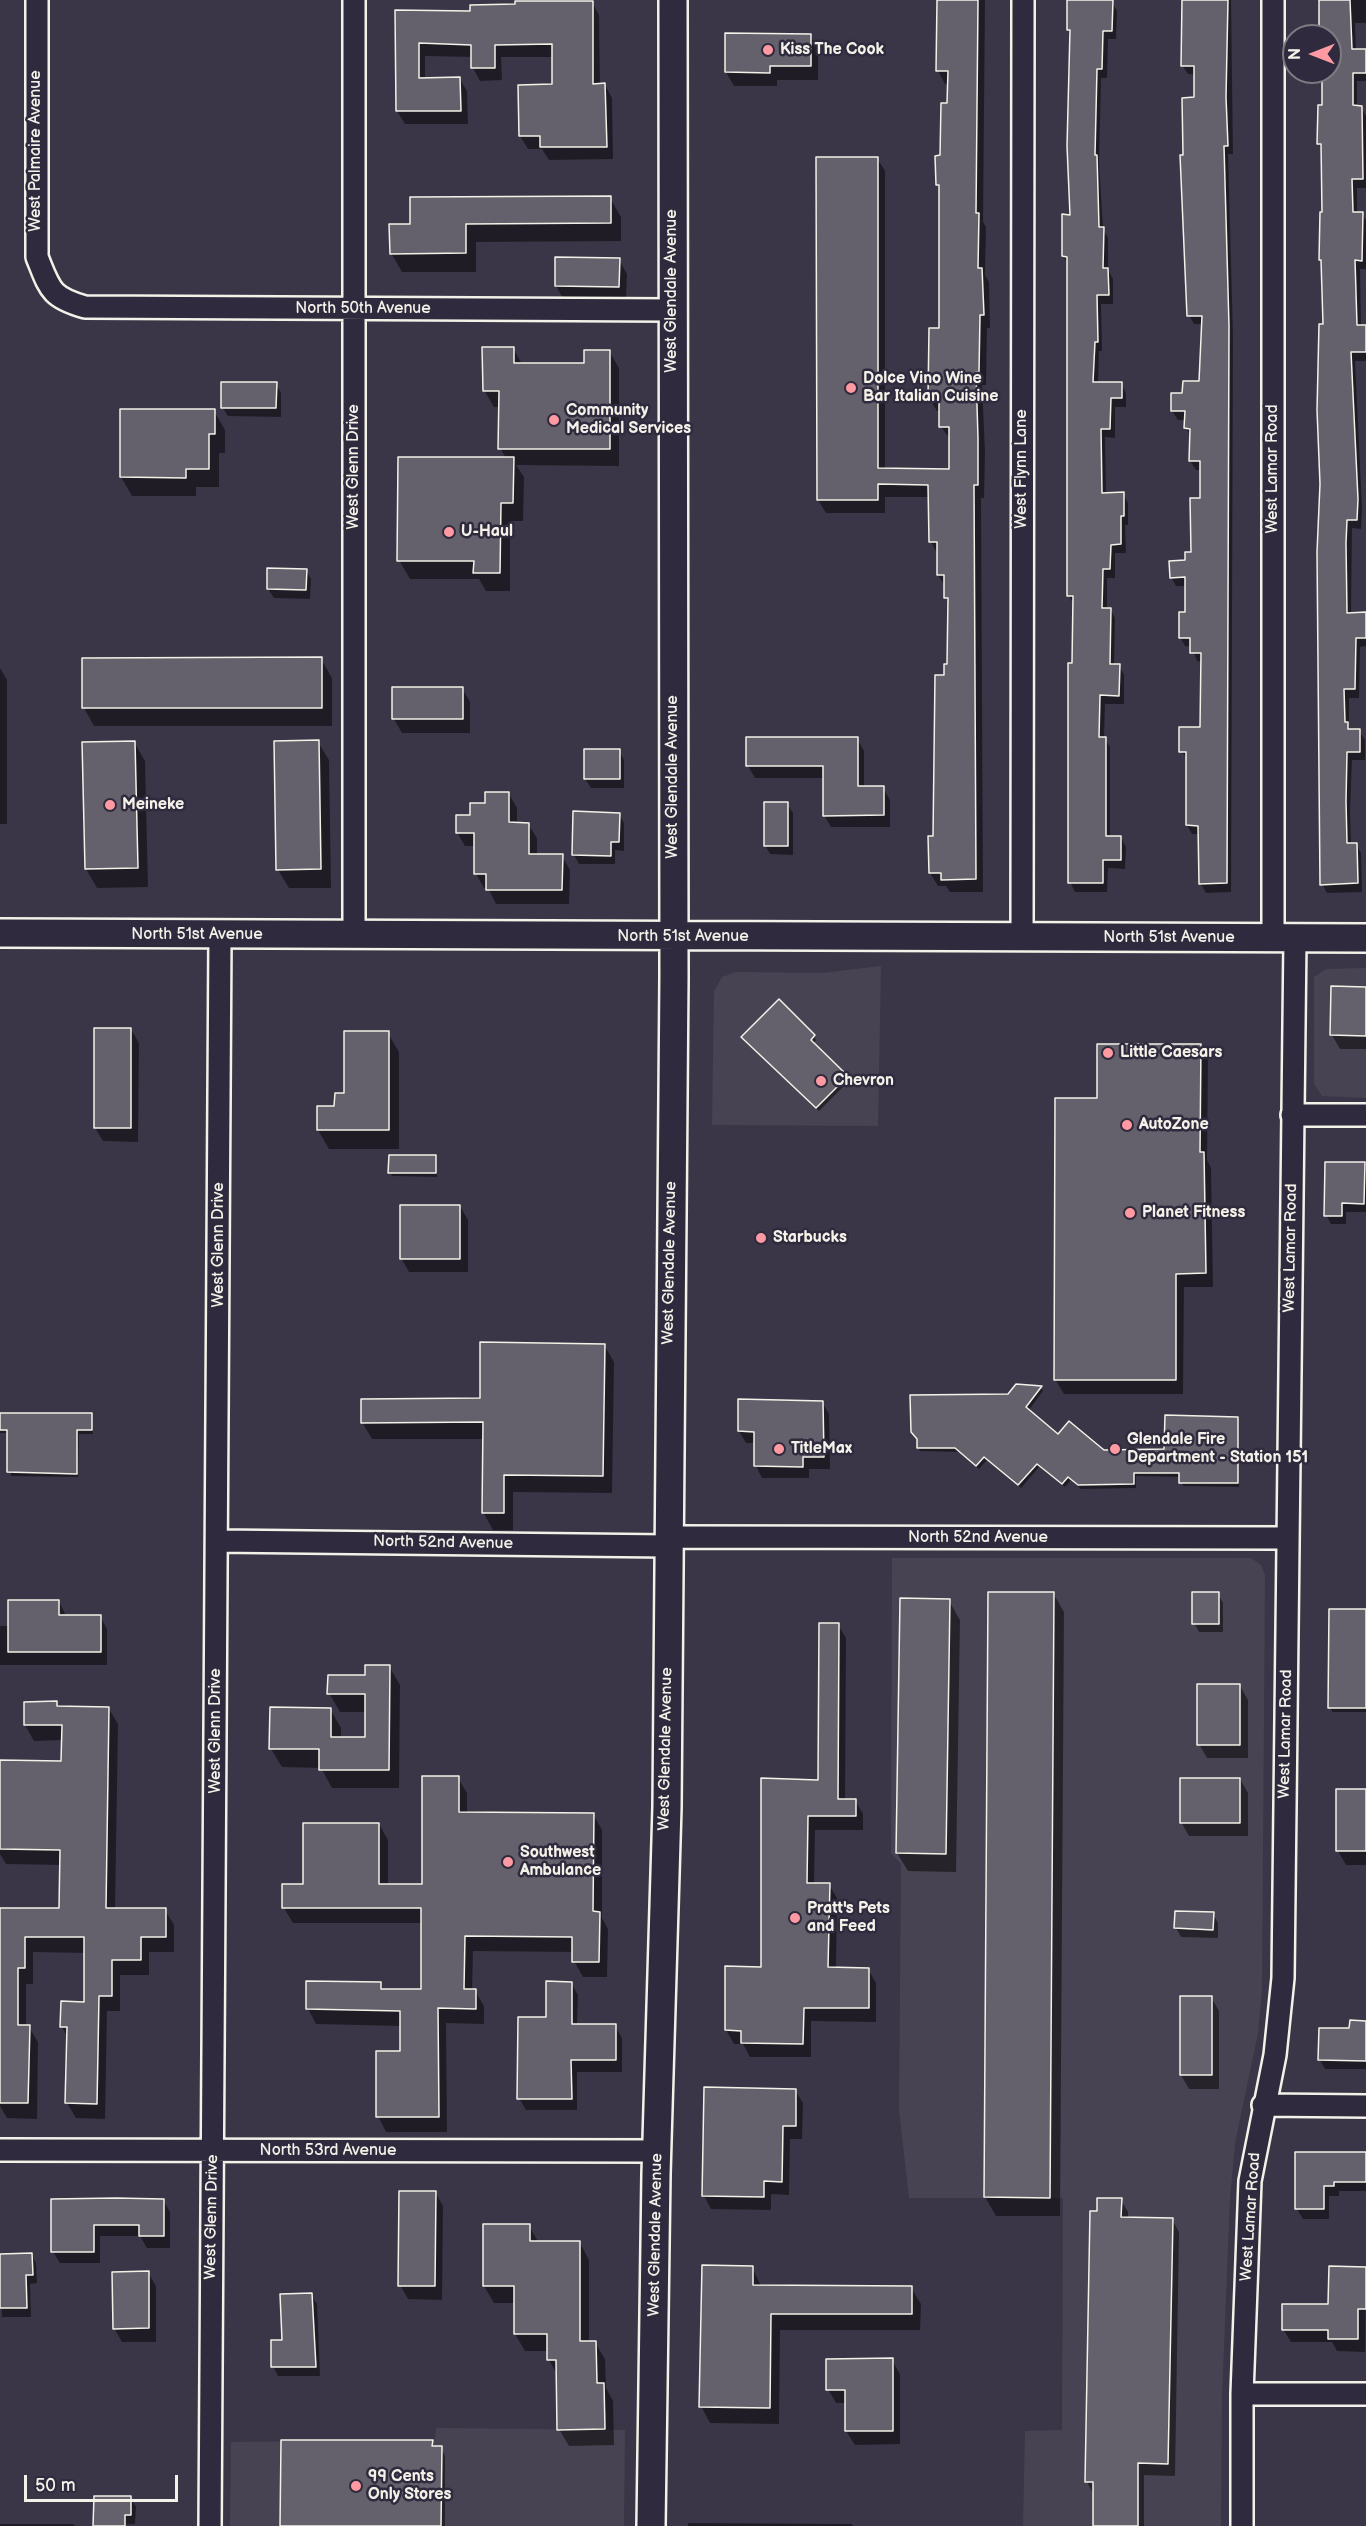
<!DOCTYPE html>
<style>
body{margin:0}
#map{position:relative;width:1366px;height:2526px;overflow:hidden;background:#3b3647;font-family:"Balsamiq Sans",sans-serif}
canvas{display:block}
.north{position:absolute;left:1282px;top:24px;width:60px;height:60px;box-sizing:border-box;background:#2f2a3d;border:2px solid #7e7a81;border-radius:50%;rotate:270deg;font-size:16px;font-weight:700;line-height:24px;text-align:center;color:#f4f1e8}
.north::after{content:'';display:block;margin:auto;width:21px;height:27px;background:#ff9aa2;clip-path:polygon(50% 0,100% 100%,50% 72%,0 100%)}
.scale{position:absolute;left:24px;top:2475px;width:154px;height:27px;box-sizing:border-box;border:3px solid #f4f1e8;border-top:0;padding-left:8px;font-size:18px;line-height:21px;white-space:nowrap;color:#f4f1e8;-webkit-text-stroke:4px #2f2a3d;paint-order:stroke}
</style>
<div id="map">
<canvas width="1366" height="2526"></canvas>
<div class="north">N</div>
<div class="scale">50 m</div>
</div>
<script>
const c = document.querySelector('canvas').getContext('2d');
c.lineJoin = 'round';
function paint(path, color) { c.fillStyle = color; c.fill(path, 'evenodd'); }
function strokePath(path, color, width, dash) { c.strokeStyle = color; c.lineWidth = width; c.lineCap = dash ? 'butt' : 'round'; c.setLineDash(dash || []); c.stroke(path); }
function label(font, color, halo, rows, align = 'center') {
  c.font = font + ' "Balsamiq Sans",sans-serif'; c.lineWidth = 5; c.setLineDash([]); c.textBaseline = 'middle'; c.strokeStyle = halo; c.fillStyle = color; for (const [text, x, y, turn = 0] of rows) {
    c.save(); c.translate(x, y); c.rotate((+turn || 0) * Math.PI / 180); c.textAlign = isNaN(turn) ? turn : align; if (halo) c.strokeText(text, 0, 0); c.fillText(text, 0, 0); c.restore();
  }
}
const built = new Path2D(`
 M881 966 878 1126 712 1125 714 991 722 977 736 972 822 973Z
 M1366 968V1098L1322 1096 1314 1084V977L1326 969Z
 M892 1558H1251L1261 1565 1265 1575 1262 1991 1258 2033 1235 2143 1230 2198 1222 2396 1221 2526H1023L1025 2431 1062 2430 1063 2198H909L899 2110 901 1864 891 1853Z
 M436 2428 625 2430 624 2526H230L231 2442 433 2440 435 2439Z`);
const shadow = new Path2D(`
 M937 0H985L983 222 986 227 985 275 989 282 990 328H987L986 385H982L985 452 984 498H981L983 892H950L946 886H938L930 873 949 665V604L946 598V588L938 575V555L931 542 930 497H885V513H826L818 500 877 158 885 171V470H950L951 440 941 427 940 411H937L929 398 941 330 940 190 937 185 949 84H945L938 71Z
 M1069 0 1112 2 1117 11 1116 39H1108L1107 78H1101L1099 162 1103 229 1108 238V270L1113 279V304H1101L1102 351H1099L1098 383 1121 384 1126 393V407H1115V438L1105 437 1106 494H1123L1128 503V525H1125L1126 553H1115V578H1107V609H1110L1115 618 1114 665H1119L1124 675V704H1105L1104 738 1110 747V837L1121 838 1126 847 1125 869 1108 868 1107 892H1075L1070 882 1074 605 1069 596V266L1063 256 1071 216V36L1068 30Z
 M1184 0H1231L1233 154H1228L1233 336 1231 892 1206 893 1201 884 1199 834H1192L1187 825 1188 760 1181 751 1202 728V662L1197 661 1192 647 1185 646 1180 637 1187 614 1186 586H1176L1171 577 1193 553 1201 499 1202 470H1196L1190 461 1191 437 1186 428V420H1178L1172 411 1173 394H1184L1201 382 1203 324H1194L1189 315 1196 75 1188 74 1182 65Z
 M1321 0H1366V23H1355L1356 51H1366V81H1357V107H1361L1366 116V188H1357V214H1362L1366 220V269H1360L1361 327H1366V361H1355L1362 509 1361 529 1352 528 1351 614 1366 615V646L1360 647 1359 698H1349V727L1351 731H1359L1365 740V760H1352L1350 811 1351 844H1356L1361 853 1362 892 1327 893 1322 884 1325 326 1323 264 1320 259 1324 213 1322 150 1319 144 1324 107 1323 72H1330V36H1322L1320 33Z
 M592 2 599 15 600 85H605L612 98 613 159 549 160 542 149H528L520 136 553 86V57H501L502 80 480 81 473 68V57L425 56V79L459 78 467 91 468 124H405L397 111 396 12 472 13Z
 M810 35 818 49V80H777V86H734L726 72Z
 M610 198 621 217V241L476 242V272H402L391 253 411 226Z
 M619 260 627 274 626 300H564L556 286Z
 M513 348 522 364H586L609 351 619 368V466L516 465 524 477 523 521H510V591H486L479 579H410L399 560 506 458 500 448V407H494L484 390Z
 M276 384 281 393V417L228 416 222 407Z
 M214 411 225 430V453H219V487H196V496H132L121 477Z
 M306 570 311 579 310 599 274 598 268 589Z
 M321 659 332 678V726H94L84 708Z
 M0 668 7 680V824H0Z
 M462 688 470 702V733H402L394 719Z
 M857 738 864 751V788H883L890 800V827H831L824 815V778H755L748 766Z
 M134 742 145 761 148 887 97 888 86 869Z
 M318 742 329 760 331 888H289L278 870Z
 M585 751H619L624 760V788H591L585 779Z
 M509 794 517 808V824H528L537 838V855L562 856 570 870 569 904H496L488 888H484L476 874V846H465L457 832 471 817Z
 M787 804 793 813V855L770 854 765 845Z
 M619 814 624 823V851L615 850V864H579L574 855Z
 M1366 988V1049H1340L1332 1035Z
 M779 1001 814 1036 816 1040 813 1044 849 1081 819 1111 745 1041Z
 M131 1029 139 1043 138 1142 103 1141 95 1128Z
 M388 1033 399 1052V1149H329L318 1130Z
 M1200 1046 1208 1060 1207 1160 1211 1168 1213 1287H1184L1183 1394H1064L1055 1379 1099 1100Z
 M435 1157 437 1177 392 1176 390 1172Z
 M1327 1163 1366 1164V1212H1346V1224H1331L1326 1215Z
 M460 1206 468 1220V1272H409L401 1258Z
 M604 1345 614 1362 612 1493 513 1492V1530H493L483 1512 484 1439H372L362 1422 481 1400Z
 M1017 1386 1041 1388 1043 1391 1028 1411 1058 1436 1104 1452 1165 1451 1237 1418 1239 1422V1487L1183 1486 1181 1477 1136 1476V1488L1081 1489 1071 1480 1065 1487 1039 1467 1021 1488 987 1460 979 1469 959 1452 920 1451 918 1447 1009 1395Z
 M822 1402 829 1414 830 1469H809V1478H762L756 1466V1443H746L739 1431Z
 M0 1415H91L93 1434H79L78 1477 11 1476 9 1433H0Z
 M1053 1593 1064 1612 1060 2216H996L985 2197Z
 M1218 1594 1223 1603V1632H1199L1194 1623Z
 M59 1601 66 1616H100L107 1629V1665H0V1626H9Z
 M949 1601 960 1620 956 1872 908 1871 897 1853Z
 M1366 1611V1712H1332L1330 1707Z
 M838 1625 846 1638 845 1800H855L863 1814V1830H815L814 1884 829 1885 837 1898 836 1969H868L876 1983V2022L811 2021V2057H750L743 2044H734L726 2030 762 1968 763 1780 819 1781Z
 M389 1666 400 1685 399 1788H332L321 1768 282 1767 271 1749 330 1709 341 1728V1738H366V1712H340L329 1693Z
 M1240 1686 1248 1700V1758H1207L1199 1744Z
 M25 1703H56L59 1708 109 1709 118 1724 115 1909 165 1910 174 1925V1952H149V1975H120V2011H107L105 2119 76 2118 67 2103 68 2038 62 2027 85 2003V1953L33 1952V1984H26V2027H29L38 2042 37 2119 7 2118 0 2106V1909H61V1865L6 1864 0 1854V1761L63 1762V1740L34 1741 25 1725Z
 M458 1778 467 1793V1813L593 1814 602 1830V1918L608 1929 607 1977H583L574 1961V1952L473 1951 472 1991H475L484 2006V2024L446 2023 447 2132H386L378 2116 402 2053V2026L316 2024 308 2009 380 1984 384 1990H422L423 1923H293L284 1908 305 1886 379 1824 388 1840V1886H423Z
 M1240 1779 1248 1793V1836H1189L1181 1822Z
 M1366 1789V1865H1346L1338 1851Z
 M1213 1914 1218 1923V1938L1181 1937 1176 1928Z
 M571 1983 578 1995 577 2026H615L622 2038V2072H577V2110H526L519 2098 548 2019Z
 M1211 1997 1219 2011V2089H1189L1181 2075Z
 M1366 2021V2069H1325L1320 2060 1351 2030Z
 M795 2090 803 2103 802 2139H790L789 2195 771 2194V2210L711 2209 704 2196Z
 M1297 2153 1366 2154V2191H1339V2196H1329V2219H1303L1297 2209Z
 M435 2192 443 2206 442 2300 408 2299 400 2285Z
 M52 2200H163L170 2212V2248H147L140 2236H100V2263H60L53 2252Z
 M1121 2200 1128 2212V2219H1172L1179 2232 1175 2476 1144 2475V2526H1094V2495L1087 2482Z
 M529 2226 539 2243H580L589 2260V2343H595L605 2359 606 2388 613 2401 614 2445 569 2446 559 2429 558 2376 549 2360 548 2351H525L515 2334 516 2303H494L484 2286Z
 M31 2254 36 2263 37 2283 30 2284 31 2317H2L0 2256Z
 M752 2267 761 2286 911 2288 921 2304 920 2330H780L779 2424 710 2423 701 2406Z
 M1366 2268 1365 2352 1337 2351 1332 2342H1291L1283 2329 1330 2306Z
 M148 2272 156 2286V2342H122L114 2328Z
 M311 2295 317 2304 320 2376H278L273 2366Z
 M892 2360 900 2374V2444L855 2445 846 2431V2403H836L828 2389Z
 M432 2442 435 2448H441L445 2456V2526H281Z
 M131 2498 136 2507 135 2524 95 2526Z
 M688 2523 852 2524 853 2526H688Z
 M0 2524H73L75 2526H0Z`);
const building = new Path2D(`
 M937 0H978L976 213H979L978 268H982L984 315H980L979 372H976L978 438V485H974L976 879 941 880V873H929L928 836H933L935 675H944V664H947L948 598H944V575H937V542H929L928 485 878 484V500H817L816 157H878V468L949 469V427H939V398H928L929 328H939V185H936L935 156 940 155 941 103H947L948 71H936Z
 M1067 0H1113L1112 31H1103L1102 69H1097L1095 155H1097L1099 227H1104L1103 268H1108L1109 295H1097L1098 342H1095L1093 382H1122V398H1111L1110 429H1101L1102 493 1124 492V516H1121V544L1111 545 1110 569H1103L1102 608H1111L1110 664H1120L1119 696 1100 695 1099 737H1106V836H1121V860H1103V883H1068V663H1072L1073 596H1067V257L1062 256V214L1070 215 1067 146 1070 30H1067Z
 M1182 0H1228L1226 97 1228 146H1224L1229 326 1227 883 1199 884 1198 826 1186 825V752H1179V727H1200L1201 653H1190V638H1179V612H1185V577L1170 578 1169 561 1185 560V552H1191L1190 498H1200V461H1189L1190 429 1184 428 1185 411H1171V393H1182L1183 381H1199L1202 316H1187L1180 155H1183L1182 98 1194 97V66H1181Z
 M1319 0H1350L1352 49H1366V73H1353V105L1362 106 1363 179H1352L1353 212H1363L1362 261 1355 260 1357 325H1366V352H1351L1358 499 1357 520H1347L1346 543 1347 613 1366 612V638H1356L1355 689H1344L1345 722H1348V729H1360V752H1347L1346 801 1347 843H1357L1358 883 1320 885 1317 552 1320 484 1317 410 1319 324H1323L1321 260H1319L1320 212H1322L1321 144H1317L1318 105H1322V72H1330V33H1319Z
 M515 1H593V84L605 83 607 147H540V136H519L518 85 552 84V44L495 45V68H471V45L419 43V78L460 77 461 111H396L395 10 470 11V5L515 4Z
 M725 33 811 34V66H770V73L725 72Z
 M611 196V223L466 224V253L390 254 389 224H410V197Z
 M555 257 620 258 619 287 555 286Z
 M482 347H514V363H584V350H610V449H498L499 391H483Z
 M221 382H277L276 408H221Z
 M120 409H215V434H209V469H186V478L120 477Z
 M398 457H514L513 503H501L500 573H473L474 561H397Z
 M267 568 307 569 306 590 267 589Z
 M322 657V708H82V658Z
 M392 687H463V719H392Z
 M746 737H858V786H884V815L823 816V766H746Z
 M319 740 321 869 276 870 274 741Z
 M135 741 138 868 85 869 82 742Z
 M584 749H620V779H584Z
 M485 792H509V822L529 823V854H563L562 890H486V874H474V833H456V815H470V803H485Z
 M764 802H788V846H764Z
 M573 811 620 813 619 842H611V856L572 855Z
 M1331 986 1366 987V1036L1330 1035Z
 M779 999 815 1035 811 1040 848 1076 816 1108 741 1037Z
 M94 1028H131V1128H94Z
 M344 1031H389V1130H317V1106H334L335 1093H344Z
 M1097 1044H1201L1200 1152H1204L1206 1273 1176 1274V1380H1054L1055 1098H1097Z
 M389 1155H436V1173H388Z
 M1325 1162H1365L1364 1204 1342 1203V1216H1324Z
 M400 1205H460V1259H400Z
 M480 1342 605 1344 603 1476 504 1475V1513H482L483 1422 361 1423V1399L480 1398Z
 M1016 1384 1042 1386 1026 1407 1058 1434 1069 1421 1104 1450 1164 1449 1165 1415 1238 1417V1483H1179V1473H1134V1484L1078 1485 1068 1477 1062 1484 1037 1464 1018 1485 984 1457 976 1466 955 1448H917V1439L911 1432 910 1395 1008 1394Z
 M738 1399 823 1401 824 1457H803V1467L754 1466V1432L738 1431Z
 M0 1413H92V1430H77V1474L7 1472V1430H0Z
 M988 1592H1054L1050 2198 984 2197Z
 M1192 1592H1219V1624H1192Z
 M900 1598 950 1599 946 1854 896 1853Z
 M8 1600H59V1615H101V1652H8Z
 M1329 1609H1366V1708H1328Z
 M819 1623H839L838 1799H856V1816H808L807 1883H830L828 1967 869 1968V2008H804L803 2044 741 2043V2031L725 2030V1966L761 1967V1778L818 1780Z
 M365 1665H390L389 1770H319V1749H269L270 1707 331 1708V1737H365V1694H327L328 1675H365Z
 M1197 1684H1240V1745H1197Z
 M57 1701V1706L109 1707 106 1908H166V1937H141V1960H112V1996H99L97 2104 65 2103 67 2027H60L61 2001 84 2002V1937H25V1968H18V2025H30L28 2103H0V1908H59L60 1850 0 1849V1760L61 1761 62 1725H24V1702Z
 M422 1776H459V1812L594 1813 593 1911 600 1912 599 1962H572V1937L465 1936 464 1989H476V2009L438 2008 439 2117H376V2051H400V2011L306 2009V1981L381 1982V1989H421V1908H282V1884H303V1823H379V1884H422Z
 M1180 1778H1240V1823H1180Z
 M1336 1789H1366V1851H1336Z
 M1175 1911 1214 1912 1213 1930 1174 1928Z
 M546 1981 572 1982V2024H616V2060H571L572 2099H517L518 2017H546Z
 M1180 1996H1212V2075H1180Z
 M1350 2020 1366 2021V2061L1318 2060 1319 2028H1349Z
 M704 2087 796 2089V2126H783L782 2182 764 2181V2197L702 2196Z
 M1295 2152H1366V2182H1334V2186H1324V2209H1295Z
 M399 2191H436L435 2286H398Z
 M116 2198 164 2199V2236H139V2225H94V2252H51V2199Z
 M1097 2198H1122L1121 2217 1173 2218 1168 2464 1138 2463V2526H1093V2482H1085L1090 2211H1097Z
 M483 2224H530V2241H580V2341H596L597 2383H604L605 2429 557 2430 556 2360H547V2334H514V2286H483Z
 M32 2253 33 2275H26L27 2308H0V2254Z
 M702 2265 753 2266V2285L912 2286V2314H771L770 2408 699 2407Z
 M1329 2266 1366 2267V2309H1358V2339H1328V2330H1282V2304H1328Z
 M149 2271V2328L113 2329 112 2272Z
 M312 2293 316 2367H271V2340H282L280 2294Z
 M893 2358V2431H845V2390H826V2359Z
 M281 2440H433L432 2446H442L441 2526H280Z
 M94 2496H131V2515H125V2526H93Z`);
const minor = new Path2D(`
 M37 0V257C50 289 50 297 85 307L671 310
 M354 933V0
 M1022 937 1023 0
 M1273 938V0
 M1292 1115H1366
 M668 1537 1288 1538
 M218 1541 668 1546
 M1263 2105 1366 2106
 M0 2150 657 2151
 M1242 2394H1366
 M210 2526 220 935
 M1242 2526V2394L1250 2181 1275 2055 1283 1978 1295 938`);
const major = new Path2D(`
 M0 933 1366 938
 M651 2526 656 2174 667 1807 674 977 673 0`);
const markers = [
 [768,50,6,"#ff9aa2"],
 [851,388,6,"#ff9aa2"],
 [554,420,6,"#ff9aa2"],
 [449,532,6,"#ff9aa2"],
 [110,805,6,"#ff9aa2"],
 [1108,1053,6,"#ff9aa2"],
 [821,1081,6,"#ff9aa2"],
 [1127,1125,6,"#ff9aa2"],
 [1130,1213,6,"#ff9aa2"],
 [761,1238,6,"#ff9aa2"],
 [779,1449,6,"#ff9aa2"],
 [1115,1449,6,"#ff9aa2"],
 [508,1862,6,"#ff9aa2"],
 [795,1918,6,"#ff9aa2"],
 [356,2486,6,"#ff9aa2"]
];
const poiNames = [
 ["Kiss The Cook",780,50],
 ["Dolce Vino Wine",863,379],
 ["Bar Italian Cuisine",863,397],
 ["Community",566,411],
 ["Medical Services",566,429],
 ["U-Haul",461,532],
 ["Meineke",122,805],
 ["Little Caesars",1120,1053],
 ["Chevron",833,1081],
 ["AutoZone",1139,1125],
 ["Planet Fitness",1142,1213],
 ["Starbucks",773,1238],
 ["Glendale Fire",1127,1440],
 ["Department - Station 151",1127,1458],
 ["TitleMax",791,1449],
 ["Southwest",520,1853],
 ["Ambulance",520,1871],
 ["Pratt's Pets",807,1909],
 ["and Feed",807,1927],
 ["99 Cents",368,2477],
 ["Only Stores",368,2495]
];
const streetNames = [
 ["West Palmaire Avenue",36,151,-90],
 ["West Glendale Avenue",672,291,-90],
 ["North 50th Avenue",363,309],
 ["West Glenn Drive",354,467,-90],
 ["West Flynn Lane",1022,469,-90],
 ["West Lamar Road",1273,469,-90],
 ["West Glendale Avenue",673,777,-90],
 ["North 51st Avenue",197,935],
 ["North 51st Avenue",683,937],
 ["North 51st Avenue",1169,938],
 ["West Glenn Drive",219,1245,-90],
 ["West Lamar Road",1291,1248,-89],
 ["West Glendale Avenue",670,1263,-89],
 ["North 52nd Avenue",978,1538],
 ["North 52nd Avenue",443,1543,1],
 ["West Glenn Drive",216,1731,-90],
 ["West Lamar Road",1286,1734,-89],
 ["West Glendale Avenue",666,1749,-89],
 ["North 53rd Avenue",328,2151],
 ["West Glenn Drive",212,2217,-89],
 ["West Lamar Road",1251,2217,-86],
 ["West Glendale Avenue",656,2235,-89]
];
paint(built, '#484352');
paint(shadow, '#0007');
paint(building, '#65616c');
strokePath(building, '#f4f1e8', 1.5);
strokePath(minor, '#f4f1e8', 26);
strokePath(major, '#f4f1e8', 32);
strokePath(minor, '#2f2a3d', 21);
strokePath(major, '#2f2a3d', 27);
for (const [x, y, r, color] of markers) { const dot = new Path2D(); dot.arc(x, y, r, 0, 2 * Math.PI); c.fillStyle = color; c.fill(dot); strokePath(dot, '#2f2a3d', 2); }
label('bold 16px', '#f4f1e8', '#2f2a3d', poiNames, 'left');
label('16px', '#f4f1e8', '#2f2a3d', streetNames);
</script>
